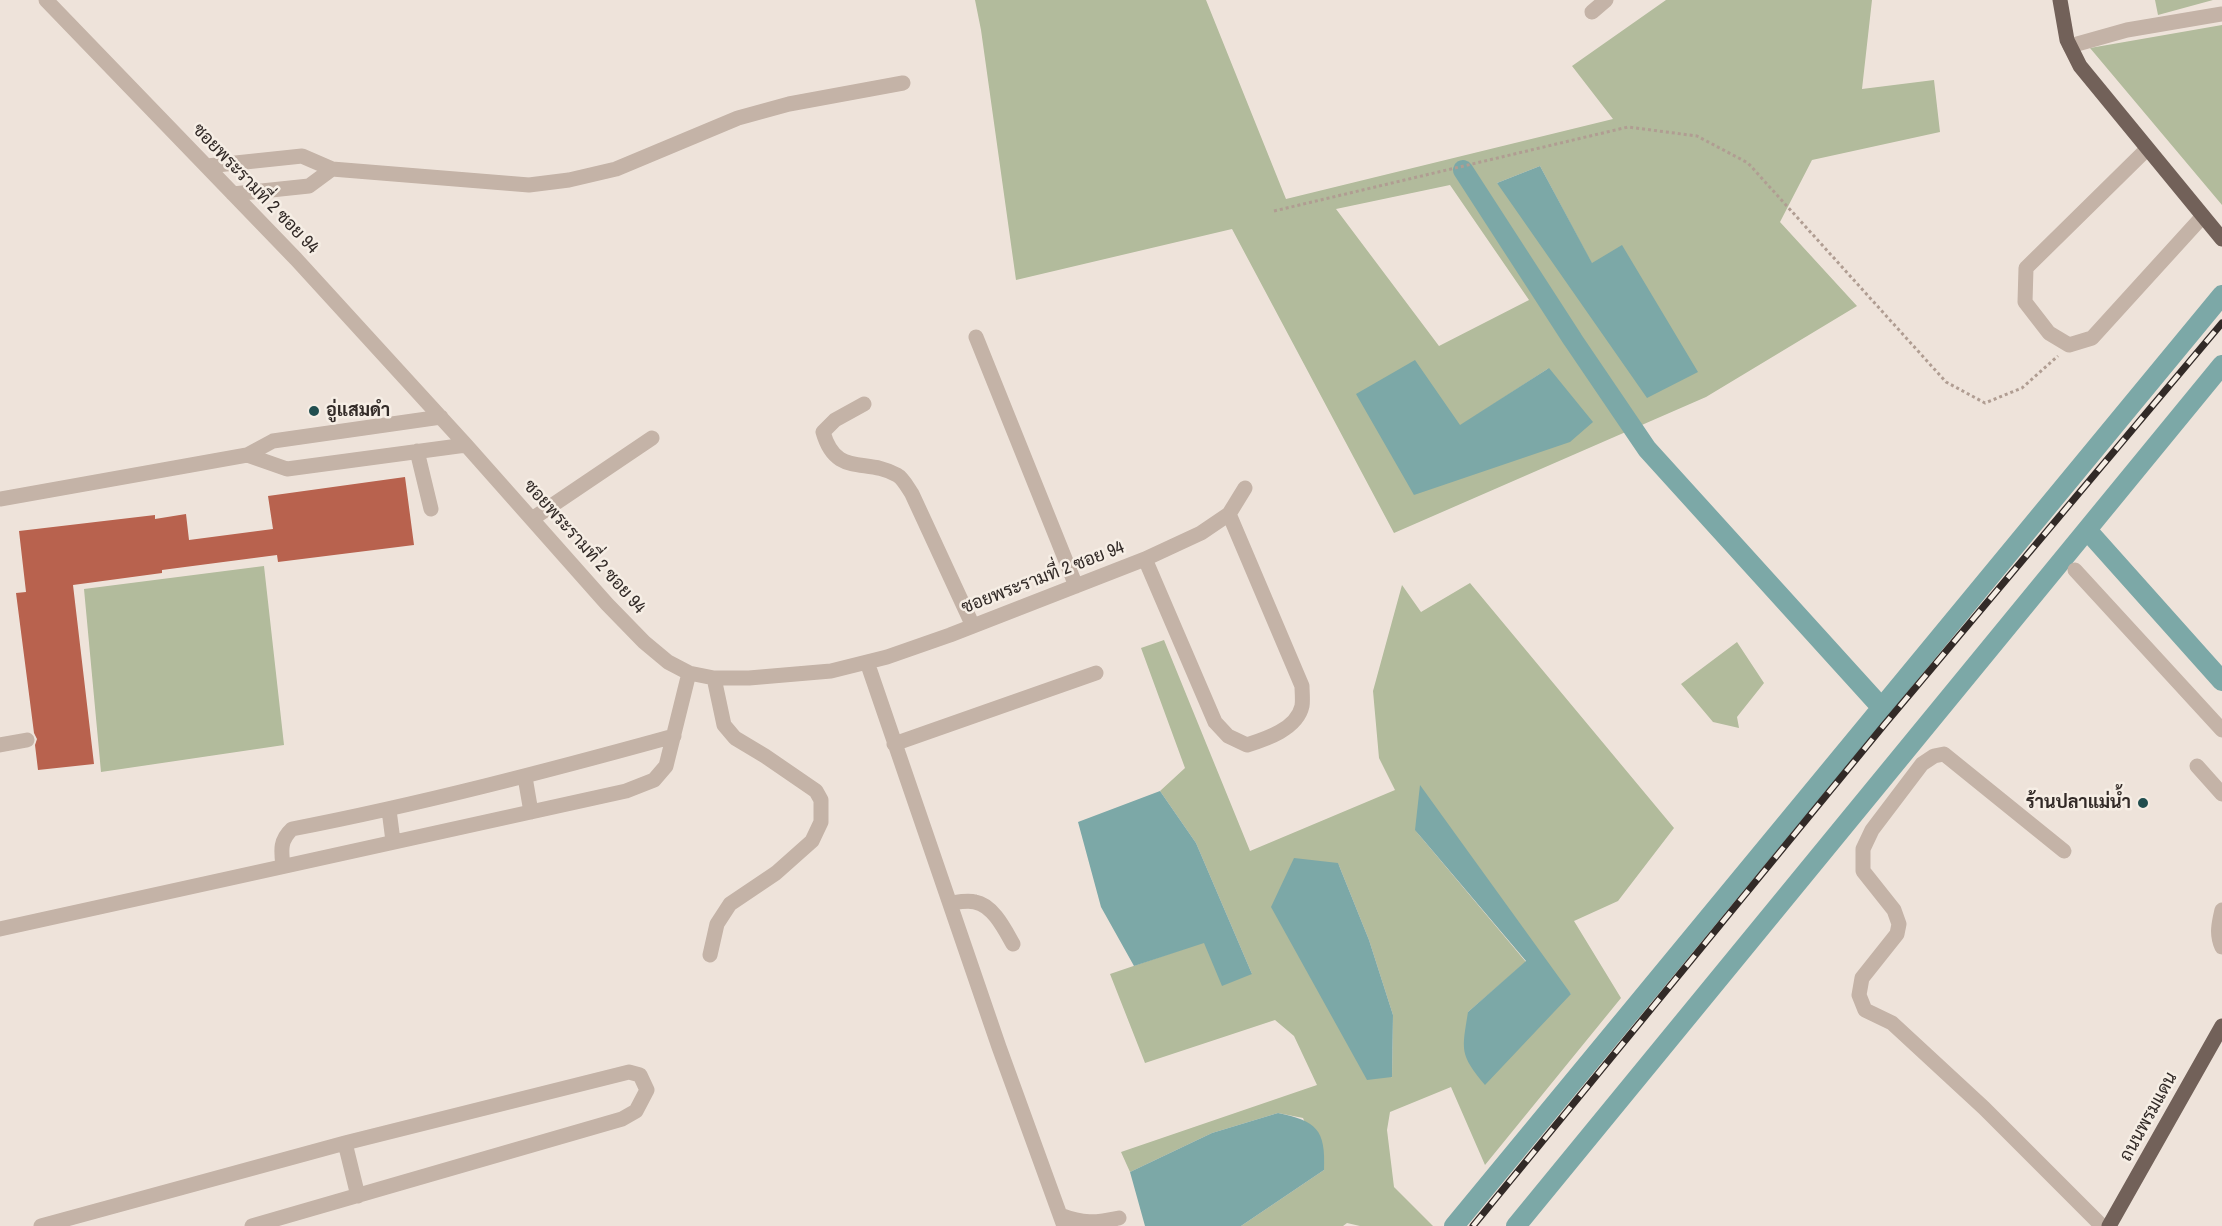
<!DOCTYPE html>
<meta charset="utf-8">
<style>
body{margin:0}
canvas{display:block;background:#eee3da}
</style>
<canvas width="2222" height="1226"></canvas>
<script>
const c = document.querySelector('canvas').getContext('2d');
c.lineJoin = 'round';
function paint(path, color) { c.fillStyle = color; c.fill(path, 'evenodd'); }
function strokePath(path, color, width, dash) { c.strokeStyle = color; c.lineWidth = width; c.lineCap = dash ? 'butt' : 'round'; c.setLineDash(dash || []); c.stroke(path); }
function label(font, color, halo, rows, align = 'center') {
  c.font = font + ' "Archivo Narrow",Sarabun,sans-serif'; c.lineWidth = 5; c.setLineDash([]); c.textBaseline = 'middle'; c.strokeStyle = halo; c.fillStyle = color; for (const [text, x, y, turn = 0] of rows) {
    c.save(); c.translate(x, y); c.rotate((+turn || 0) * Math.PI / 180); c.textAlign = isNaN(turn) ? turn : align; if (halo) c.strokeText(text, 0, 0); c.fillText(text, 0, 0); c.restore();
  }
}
const green = new Path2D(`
 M975 0H1206L1286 199 1613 119 1572 66 1666 0H1872L1862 89 1934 80 1940 132 1812 160 1780 222 1857 306 1706 397 1394 533 1232 229 1016 280 981 30ZM1540 166 1592 264 1497 183ZM1450 185 1529 300 1439 346 1336 209ZM1549 368 1414 495 1460 426Z
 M2155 0H2213L2158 15Z
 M2222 25V205L2090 48Z
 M264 566 284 745 101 772 84 589Z
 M1470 583 1674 828 1618 901 1574 921 1621 998 1485 1165 1451 1087 1390 1112 1387 1130 1394 1187 1433 1226H1360L1347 1223 1343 1226H1241L1324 1170 1303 1118 1278 1113 1212 1133 1130 1172 1121 1152 1317 1085 1294 1036 1275 1020 1145 1063 1110 974 1204 942 1252 974 1196 843 1160 791 1185 768 1141 648 1164 640 1250 851 1395 790 1379 758 1373 691 1402 585 1421 612ZM1415 830 1571 994 1468 1012 1526 962ZM1338 863 1369 940 1393 1015 1392 1078Z
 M1737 642 1764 683 1737 717 1739 728 1713 722 1681 684Z`);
const water = new Path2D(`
 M1540 166 1592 263 1622 245 1698 372 1647 398 1497 183Z
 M1415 360 1460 425 1549 368 1593 422 1570 442 1414 495 1356 394Z
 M1420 785 1571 994 1485 1085C1459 1054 1462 1050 1468 1012L1526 961 1415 830Z
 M1160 791 1196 843 1252 974 1222 986 1204 943 1134 966 1101 907 1078 822Z
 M1294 858 1338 863 1369 940 1393 1015 1392 1077 1367 1080 1271 907Z
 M1278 1113C1316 1121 1326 1129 1324 1170L1241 1226H1145L1130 1172 1212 1133Z`);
const canal = new Path2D(`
 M1463 170 1573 340 1647 449 1881 707
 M2087 530 2222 681
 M1454 1226 2222 295
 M1516 1226 2222 365`);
const building = new Path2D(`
 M405 477 414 545 278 562 277 555 162 570V573L73 585 94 764 38 770 35 745 37 739 34 733 16 593 26 592 19 531 155 515V519L186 514 189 540 273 529 268 496Z`);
const path = new Path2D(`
 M1274 211 1628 127 1697 136 1748 163 1946 382 1985 403 2022 388 2058 356`);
const minor = new Path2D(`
 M46 0 296 259 466 445 607 604 644 642 668 662 689 673 714 678H749L831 671 887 657 950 635 1145 559 1201 533 1229 514 1245 488
 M1592 12 1606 0
 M2070 46 2127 30 2222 14
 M2147 149 2026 268 2025 302 2049 333 2069 345 2092 338 2203 216
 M207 166 302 156 332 169 529 185 569 180 616 169 738 118 789 104 903 83
 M233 194 309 186 332 169
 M976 337 1076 586
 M864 404 835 420 823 432C836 478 866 457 897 475 903 478 908 488 912 494L973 626
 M417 451 431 509
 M247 455 287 469 466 445
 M0 499 247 455 273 441 441 417
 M532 519 652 438
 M1145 559 1215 722 1228 736 1247 745C1266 739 1297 729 1302 706 1303 700 1302 692 1302 686L1229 514
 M2075 570 2222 730
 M867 662 999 1047 1064 1226
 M894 744 1096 673
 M0 745 27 740
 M2197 766 2222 794
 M525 777 531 812
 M389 810 393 841
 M2064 851 1944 754 1934 756 1922 764 1872 830 1863 849V871L1894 910 1899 924 1897 934 1862 978 1859 995 1865 1010 1892 1023 1984 1108 2102 1226
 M283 866C281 850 280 840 292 829 421 804 547 771 674 736
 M951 903C958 902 968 900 975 902 993 905 1005 930 1013 944
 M2222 910C2219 923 2216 934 2222 947
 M0 929 626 791 654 780 666 766 689 673
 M710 955 717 924 730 904 776 873 812 841 821 822V800L816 791 765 756 735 738 724 725 714 678
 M345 1143 358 1196
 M1060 1215C1084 1224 1095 1223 1119 1218
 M41 1226 345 1143 629 1072 640 1075 647 1090 636 1111 622 1119 252 1226`);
const major = new Path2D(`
 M2060 0 2067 40 2080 66 2222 239
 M2109 1226 2222 1026`);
const rail = new Path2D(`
 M1473 1226 1884 725 2222 323`);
const markers = [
 [314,411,6,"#214e4f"],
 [2143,803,6,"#214e4f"]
];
const streetNames = [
 ["ซอยพระรามที่ 2 ซอย 94",255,189,46],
 ["ซอยพระรามที่ 2 ซอย 94",584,547,48],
 ["ซอยพระรามที่ 2 ซอย 94",1043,578,-21],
 ["ถนนพรมแดน",2149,1117,-61]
];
const poiNames = [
 ["อู่แสมดำ",326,411],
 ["ร้านปลาแม่น้ำ",2131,803,"right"]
];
paint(green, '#b2bb9c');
paint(water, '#7ca8a7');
strokePath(canal, '#7ca8a7', 20);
paint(building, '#b8624e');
strokePath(path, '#b09d92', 3, [3, 3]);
strokePath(minor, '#c4b3a7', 15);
strokePath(major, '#726159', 15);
strokePath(rail, '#322a27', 7);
strokePath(rail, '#f6eee5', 4.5, [14]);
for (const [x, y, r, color] of markers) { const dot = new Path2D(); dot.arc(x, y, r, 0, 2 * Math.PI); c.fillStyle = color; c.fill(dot); strokePath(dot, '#f6eee5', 2); }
label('18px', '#322a27', '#f6eee5', streetNames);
label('bold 18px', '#322a27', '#f6eee5', poiNames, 'left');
</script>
